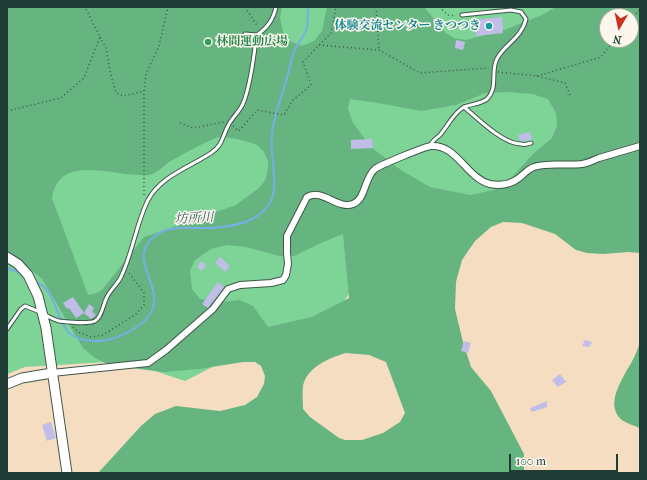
<!DOCTYPE html>
<meta charset="utf-8">
<style>
body{margin:0}
#map{position:relative;width:647px;height:480px;overflow:hidden;background:#f4ddc0;font-family:"IM FELL French Canon",serif}
canvas{display:block}
.frame{position:absolute;inset:0;border:8px solid #1f3d34;pointer-events:none}
.north{position:absolute;left:599px;top:8px;width:40px;height:40px;box-sizing:border-box;background:#fbf7ec;border:1px solid #a3ada2;border-radius:50%;rotate:189deg;font-size:11px;font-weight:700;line-height:16px;text-align:center;color:#1f3d34}
.north::after{content:'';display:block;margin:auto;width:14px;height:18px;background:#c8321e;clip-path:polygon(50% 0,100% 100%,50% 72%,0 100%)}
.scale{position:absolute;left:509px;top:454px;width:109px;height:18px;box-sizing:border-box;border:2px solid #1f3d34;border-top:0;padding-left:5px;font-size:12px;line-height:14px;white-space:nowrap;color:#1f3d34;-webkit-text-stroke:3px #fbf7ec;paint-order:stroke}
</style>
<div id="map">
<canvas width="647" height="480"></canvas>
<div class="frame"></div>
<div class="north">N</div>
<div class="scale">100 m</div>
</div>
<script>
const c = document.querySelector('canvas').getContext('2d');
c.lineJoin = 'round';
function paint(path, color) { c.fillStyle = color; c.fill(path, 'evenodd'); }
function strokePath(path, color, width, dash) { c.strokeStyle = color; c.lineWidth = width; c.lineCap = dash ? 'butt' : 'round'; c.setLineDash(dash || []); c.stroke(path); }
function label(font, color, halo, rows, align = 'center') {
  c.font = font + ' "IM FELL French Canon","Noto Serif JP",serif'; c.lineWidth = 3; c.setLineDash([]); c.textBaseline = 'middle'; c.strokeStyle = halo; c.fillStyle = color; for (const [text, x, y, turn = 0] of rows) {
    c.save(); c.translate(x, y); c.rotate((+turn || 0) * Math.PI / 180); c.textAlign = isNaN(turn) ? turn : align; if (halo) c.strokeText(text, 0, 0); c.fillText(text, 0, 0); c.restore();
  }
}
const green = new Path2D(`
 M7 7H640V142L512 198 363 274 339 308 234 356 185 381 125 361 25 367 7 374ZM607 16H631V40H607Z`);
const forest = new Path2D(`
 M7 7H282L280 18 285 39 302 46 314 41 322 31 327 7H424L446 33 454 38 466 40 504 30 542 15 556 7H640V253L629 252 603 254 587 253 576 250 555 234 522 223 503 222 491 227 475 241 462 260 456 282 455 309 463 342 471 367 491 391 524 454V473H98L141 426 155 414 176 406 220 411 245 405 257 397 264 384 265 376 261 366 255 362H243L199 369 164 372 147 370 110 365 95 358 83 348 42 279 28 267 7 254ZM607 16H631V40H607ZM507 92 532 94 548 99 556 113 557 126 552 138 532 155 505 185 494 190 470 195 430 187 401 170 371 147 353 123 348 109 350 99 378 103 421 111 456 105 485 93ZM218 137 232 138 245 141 257 145 264 152 268 161V168L266 179 259 188 236 205 144 237 102 290 97 293 88 295 52 198C59 154 110 175 140 175 144 175 149 176 152 174 158 172 164 166 169 162 185 153 201 144 218 137ZM343 234 349 298 312 317 268 327 253 306 240 300 220 302 200 299 192 289 190 271 195 260 211 249 227 245 246 247 279 256H294L321 243ZM346 353 369 355 386 362 405 413 400 422 383 433 362 440H345L339 438 310 417 303 409C303 402 302 393 303 386 307 367 329 358 346 353Z
 M640 341V428C633 425 623 423 618 416 605 397 630 369 636 353 638 349 639 345 640 341Z`);
const stream = new Path2D(`
 M7 268 21 273
 M34 280C38 283 43 285 46 289 49 292 51 296 52 299 64 323 62 341 96 341 109 341 124 336 135 328 143 323 150 317 153 308 161 282 126 257 156 235 171 224 194 229 212 228 224 227 240 225 250 220 290 201 268 167 272 134 273 118 280 103 284 87 288 76 290 64 294 52 297 44 304 37 307 28 308 22 308 14 308 7`);
const building = new Path2D(`
 M502 17 503 33 476 36 474 20Z
 M456 40 465 42 463 50 455 48Z
 M530 132 532 140 520 141 518 135Z
 M372 139 373 148 351 149V140Z
 M220 257 230 266 225 272 215 263Z
 M202 261 206 266 201 271 197 266Z
 M218 282 224 287 208 308 202 304Z
 M73 297 84 313 76 318 69 308 67 309 63 303Z
 M89 304 94 308 92 312 96 315 91 319 84 313Z
 M585 340 592 342 589 347 582 346Z
 M464 341 471 343 468 353 461 351Z
 M560 374 566 382 558 387 552 380Z
 M547 401V407L532 412 530 408Z
 M51 422 56 438 47 441 42 425Z`);
const path = new Path2D(`
 M245 7 258 27
 M376 7 379 49
 M439 7 448 15 456 16
 M631 20 640 9
 M100 37 106 48 110 71 116 93 124 96 144 91
 M319 45 379 50 420 73 489 68
 M498 72 537 76 565 83 570 95
 M537 76 601 57 614 40
 M7 111 61 98 84 78 100 37 85 7
 M180 123 193 128 224 122
 M233 126 239 131 257 110 284 115 292 101 311 85 303 62 331 33 336 7
 M144 195V91L146 74 159 46 168 7
 M73 327 80 333 91 337 103 335 136 314 144 305V293L128 272`);
const lane = new Path2D(`
 M245 34 257 35
 M464 107C478 119 503 144 521 144 524 145 528 144 531 143
 M430 146C432 140 436 139 440 135 448 126 453 113 464 107 471 104 481 104 487 99 498 88 491 73 496 61 502 45 521 40 526 19L521 12 511 10 462 15
 M45 315C50 317 54 320 59 321 67 322 89 324 95 321 102 317 103 305 106 299 109 291 117 285 121 277 133 252 136 224 148 200 161 176 190 167 211 153 223 145 222 137 228 126 232 117 241 111 244 101 252 80 253 57 257 35 268 27 273 20 276 7
 M7 329 21 309 25 306 40 312`);
const street = new Path2D(`
 M52 373 148 363 166 350 213 309 228 289 240 285 271 283 283 280 286 275 288 264 287 253V236L307 197C322 188 338 210 353 204 366 199 364 178 375 169 378 166 426 146 431 146 457 144 466 178 490 184 500 186 511 184 519 178 524 174 528 169 534 167 549 162 566 166 582 164 588 163 594 160 599 158 613 154 626 150 640 146`);
const secondary = new Path2D(`
 M7 257 18 264 28 275 38 296 46 328 67 473
 M7 384 22 378 52 373`);
const markers = [
 [489,26,4,"#0f9aa8"],
 [208,42,4,"#2e9e5b"]
];
const cultureNames = [
 ["体験交流センター きつつき",481,26]
];
const leisureNames = [
 ["林間運動広場",216,42]
];
const waterNames = [
 ["坊所川",194,219,-3]
];
paint(green, '#7ed397');
paint(forest, '#66b580');
strokePath(stream, '#78aee6', 2);
paint(building, '#c2bce9');
strokePath(lane, '#3f5549', 5);
strokePath(street, '#3f5549', 8);
strokePath(secondary, '#3f5549', 11);
strokePath(path, '#3f5549', 1.5, [1, 3]);
strokePath(lane, '#fff', 3);
strokePath(street, '#fff', 6);
strokePath(secondary, '#fff', 9);
for (const [x, y, r, color] of markers) { const dot = new Path2D(); dot.arc(x, y, r, 0, 2 * Math.PI); c.fillStyle = color; c.fill(dot); strokePath(dot, '#fbf7ec', 1.5); }
label('bold 12px', '#0d838f', '#fbf7ec', cultureNames, 'right');
label('bold 12px', '#27864d', '#fbf7ec', leisureNames, 'left');
label('italic 13px', '#355960', '#fbf7ec', waterNames);
</script>
